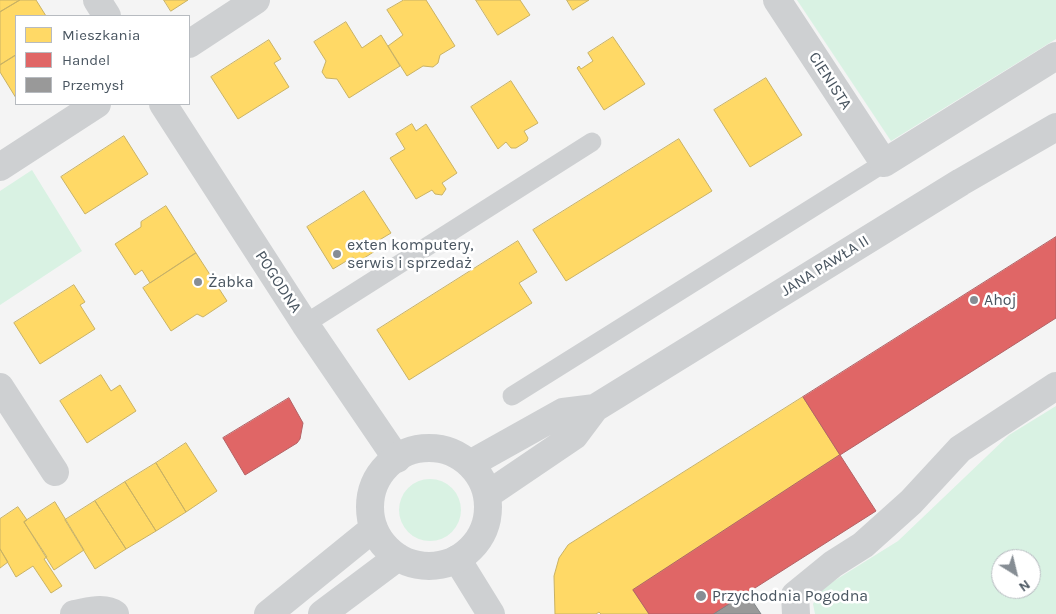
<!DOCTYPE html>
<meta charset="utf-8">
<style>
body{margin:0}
#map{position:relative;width:1056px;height:614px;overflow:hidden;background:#f4f4f4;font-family:Karla,sans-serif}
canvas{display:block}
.legend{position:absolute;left:15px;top:15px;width:175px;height:90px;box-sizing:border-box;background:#fff;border:1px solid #b7bbc0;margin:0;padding:6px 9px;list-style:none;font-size:15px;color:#4a5661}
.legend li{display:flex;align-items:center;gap:10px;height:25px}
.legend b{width:25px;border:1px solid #b7bbc0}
.north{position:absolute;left:991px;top:549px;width:50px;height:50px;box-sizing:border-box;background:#fff;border:1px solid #b7bbc0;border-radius:50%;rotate:144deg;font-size:14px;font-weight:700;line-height:20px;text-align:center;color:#4a5661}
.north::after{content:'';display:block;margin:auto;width:18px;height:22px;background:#868d94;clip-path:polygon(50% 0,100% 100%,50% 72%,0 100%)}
</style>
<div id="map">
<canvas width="1056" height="614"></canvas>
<ul class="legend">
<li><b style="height:14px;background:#ffd966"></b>Mieszkania</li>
<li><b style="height:14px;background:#e06666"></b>Handel</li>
<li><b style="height:14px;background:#999"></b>Przemysł</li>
</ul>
<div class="north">N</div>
</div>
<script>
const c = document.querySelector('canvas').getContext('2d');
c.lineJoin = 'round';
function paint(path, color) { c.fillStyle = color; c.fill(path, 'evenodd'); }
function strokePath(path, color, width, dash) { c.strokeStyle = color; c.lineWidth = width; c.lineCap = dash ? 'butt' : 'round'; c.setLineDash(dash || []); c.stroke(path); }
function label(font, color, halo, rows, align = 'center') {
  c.font = font + ' Karla,sans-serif'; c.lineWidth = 5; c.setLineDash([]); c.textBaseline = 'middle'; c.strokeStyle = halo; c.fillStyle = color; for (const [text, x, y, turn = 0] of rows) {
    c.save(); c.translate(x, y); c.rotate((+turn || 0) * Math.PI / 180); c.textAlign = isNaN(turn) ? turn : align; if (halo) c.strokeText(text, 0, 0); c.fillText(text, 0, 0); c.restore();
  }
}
const green = new Path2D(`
 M797 0H1056V39L891 141Z
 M32 170 82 251 0 305V191Z
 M1056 406V614H815L813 604 821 589 898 541 1009 435ZM1001 559H1031V589H1001Z
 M399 510a31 31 0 1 1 62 0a31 31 0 1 1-62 0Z`);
const homes = new Path2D(`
 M0 0H20L0 12Z
 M20 0H36L46 16H16V55L0 65V12Z
 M164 0H188L171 11Z
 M404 0H426L455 46 440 55 438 63 433 67 423 66 407 76 388 46 403 35 387 10Z
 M476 0H520L530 15 498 35Z
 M567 0H589L573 10Z
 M346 22 362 48 381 35 400 66 349 98 337 79 326 78 322 72 326 61 314 42Z
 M613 37 645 84 604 110 577 68 579 66 581 69 593 61 588 53Z
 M269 40 281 59 274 63 289 87 238 119 211 77Z
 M16 55V98L0 72V65Z
 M766 78 802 135 750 167 714 110Z
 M511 81 538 123 524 131 528 138 527 141 516 148H511L506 142 498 149 471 107Z
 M412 124 416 131 426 124 457 173 442 183 446 189 442 195 435 194 432 190 416 199 390 158 405 149 396 134Z
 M124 136 148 174 85 214 61 177Z
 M679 139 712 191 566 281 533 230Z
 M364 191 391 233 376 242 380 248 356 263 353 257 333 269 307 227Z
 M166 206 196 253 150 283 142 270 135 275 115 244 141 227V222Z
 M518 241 537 272 519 283 532 303 409 380 377 330Z
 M196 253 227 301 203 317 197 314 171 331 143 288Z
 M74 285 85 302 80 305 95 329 40 364 14 323Z
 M101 375 111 391 120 385 136 411 87 443 60 401Z
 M803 397 840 455 633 590 649 614H601L599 612 596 614H555L554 576 559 558 568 545Z
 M186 443 217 491 186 512 156 463Z
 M156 463 186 512 156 531 125 482Z
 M125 482 156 531 126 549 95 501Z
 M95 501 126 549 95 569 65 520Z
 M55 502 84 550 54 570 24 522Z
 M18 507 27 520 24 522 47 557 44 559 62 586 51 593 33 566 16 577 0 549V519Z
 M0 549 8 562 0 568Z`);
const shops = new Path2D(`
 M1056 237V318L840 455 803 397Z
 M289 398 303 423 300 439 297 443 245 475 223 438Z
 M840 455 876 511 714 614H649L633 590Z`);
const industry = new Path2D(`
 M747 593 761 614H714Z`);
const service = new Path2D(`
 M305 324 592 142
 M512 396 884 163`);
const minor = new Path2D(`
 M97 0 107 16
 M777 0 884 163 1056 56
 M189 44 256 0
 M163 104 305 324 397 459
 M0 167 97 104
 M0 387 55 472
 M457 559 491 614
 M74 614C87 612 104 606 115 614
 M796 614 795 595 833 564 863 545 911 502 960 449 1056 386`);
const tertiary = new Path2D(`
 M370 507a59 59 0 1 1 118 0a59 59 0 1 1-118 0Z
 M470 464 563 412 595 408
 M487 495 574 436 595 408 961 182 1056 127
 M268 614 374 528
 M322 614 398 557`);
const markers = [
 [337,254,5,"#868d94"],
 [198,282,5,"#868d94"],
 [974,300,5,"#868d94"],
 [701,596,6,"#868d94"]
];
const streetNames = [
 ["CIENISTA",830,81,57],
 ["JANA PAWŁA II",825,266,-32],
 ["POGODNA",278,282,57]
];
const poiNames = [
 ["exten komputery,",347,245],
 ["serwis i sprzedaż",347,263],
 ["Żabka",208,282],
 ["Ahoj",984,300],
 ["Przychodnia Pogodna",712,596]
];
paint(green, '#d9f2e3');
paint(homes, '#ffd966');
strokePath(homes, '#c9b264', 1);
paint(shops, '#e06666');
strokePath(shops, '#b36164', 1);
paint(industry, '#999');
strokePath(industry, '#818588', 1);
strokePath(service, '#ced0d2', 19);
strokePath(minor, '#ced0d2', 28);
strokePath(tertiary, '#ced0d2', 28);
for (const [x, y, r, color] of markers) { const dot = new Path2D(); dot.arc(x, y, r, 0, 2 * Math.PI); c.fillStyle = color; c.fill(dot); strokePath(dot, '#fff', 2); }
label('16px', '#4a5661', '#fff', streetNames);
label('16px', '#4a5661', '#fff', poiNames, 'left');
</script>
